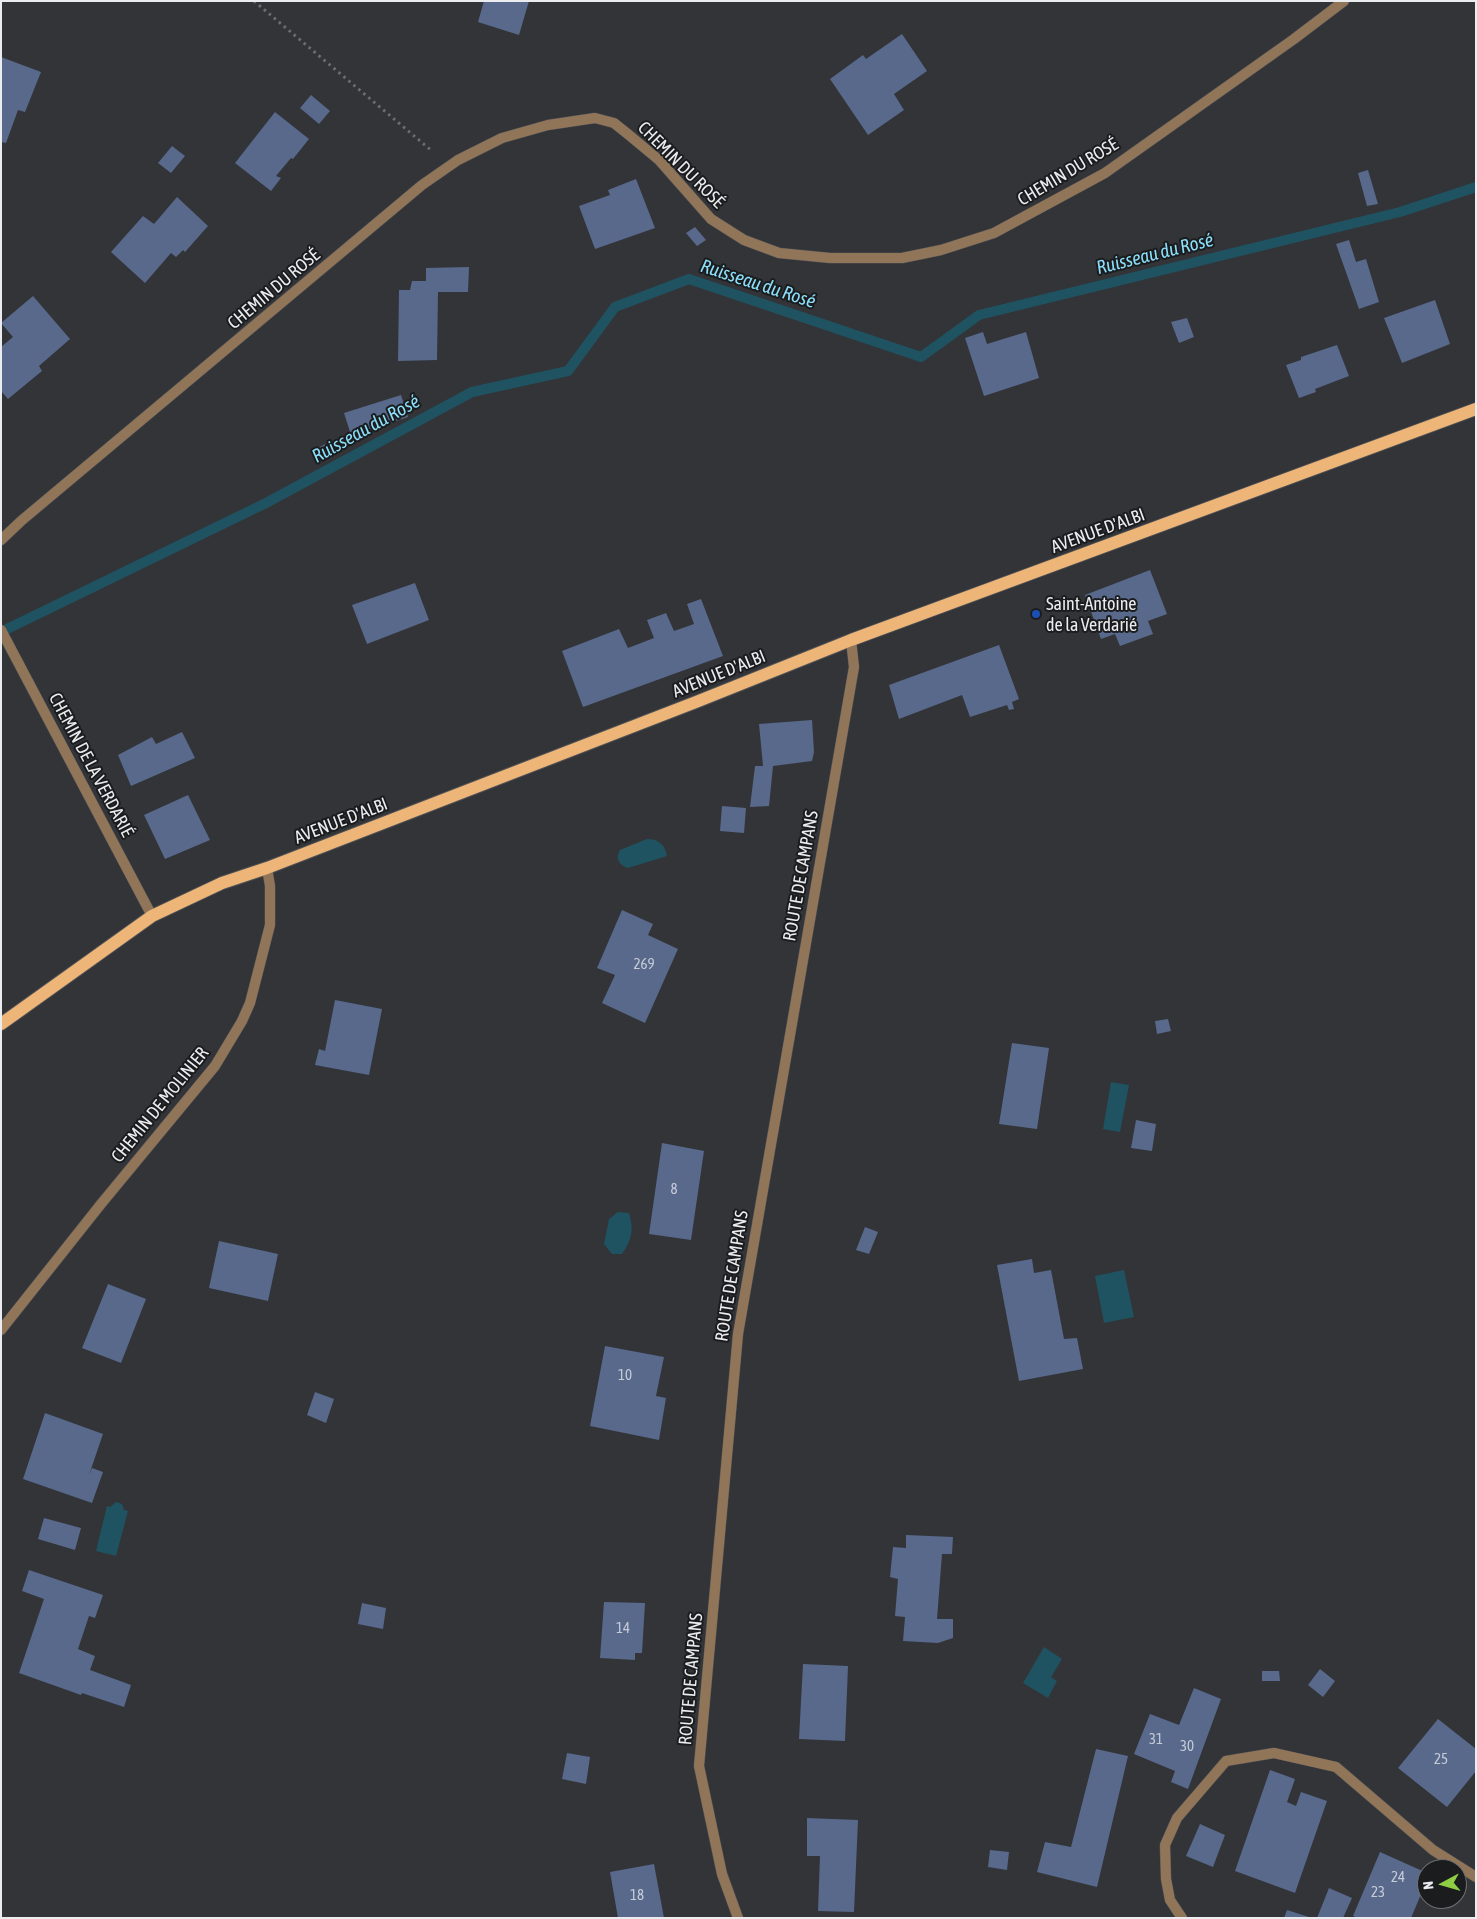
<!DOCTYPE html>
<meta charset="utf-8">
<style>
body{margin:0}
#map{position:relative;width:1477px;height:1919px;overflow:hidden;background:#323438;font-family:"Asap Condensed",sans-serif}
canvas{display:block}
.frame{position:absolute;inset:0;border:2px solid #ebecef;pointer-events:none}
.north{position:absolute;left:1417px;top:1859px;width:50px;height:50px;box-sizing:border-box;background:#1b1c1e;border:1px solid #6e6f72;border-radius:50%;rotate:264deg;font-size:14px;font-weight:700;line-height:20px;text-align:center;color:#ebecef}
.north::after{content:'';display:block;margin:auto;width:18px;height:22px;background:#8dce44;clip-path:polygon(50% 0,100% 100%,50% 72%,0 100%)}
</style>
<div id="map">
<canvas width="1477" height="1919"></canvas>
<div class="frame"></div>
<div class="north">N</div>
</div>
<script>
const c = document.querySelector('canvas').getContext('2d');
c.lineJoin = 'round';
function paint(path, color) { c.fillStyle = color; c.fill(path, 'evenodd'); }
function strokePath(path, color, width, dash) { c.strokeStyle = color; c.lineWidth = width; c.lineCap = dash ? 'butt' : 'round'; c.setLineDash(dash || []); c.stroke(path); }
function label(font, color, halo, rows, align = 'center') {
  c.font = font + ' "Asap Condensed",sans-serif'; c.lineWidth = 4; c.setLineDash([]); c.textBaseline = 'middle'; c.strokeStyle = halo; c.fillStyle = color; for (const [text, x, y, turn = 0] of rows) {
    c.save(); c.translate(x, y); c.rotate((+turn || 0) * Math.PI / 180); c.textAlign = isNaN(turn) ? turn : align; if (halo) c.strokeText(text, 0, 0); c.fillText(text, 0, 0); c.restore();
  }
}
const water = new Path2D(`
 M647 839C659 839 665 845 667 856L628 868C619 865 615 859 620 850Z
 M1111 1082 1129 1085 1120 1132 1103 1129Z
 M618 1212 629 1213C634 1229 632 1240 622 1254H612L604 1244 609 1219Z
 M1124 1270 1134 1317 1104 1323 1095 1276Z
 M116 1502 122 1504 124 1510 128 1511 116 1556 96 1551 107 1506 110 1507Z
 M1044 1647 1062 1659 1051 1677 1057 1681 1048 1698 1023 1683Z`);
const stream = new Path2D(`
 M1 634 7 629 266 503 472 392 568 371 615 307 689 279 921 357 979 315 1400 212 1476 187`);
const building = new Path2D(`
 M484 1H529L519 35 478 22Z
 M902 34 927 71 894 94 904 110 868 135 830 79 863 55 866 59Z
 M1 57 41 72 25 112 18 110 6 143 1 142Z
 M311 95 330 111 319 124 300 108Z
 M275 112 309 139 293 159 291 158 276 176 281 178 271 191 235 163Z
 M172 146 185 156 171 173 158 163Z
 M1368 170 1378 204 1367 206 1358 173Z
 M636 179 655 228 595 249 579 206 610 195 608 190Z
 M177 197 208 226 185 252 183 250 176 257 171 253 145 283 111 252 143 216 154 224Z
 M695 227 706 240 697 246 686 233Z
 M1349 240 1356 262 1366 259 1379 302 1359 309 1336 244Z
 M469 267 468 292H438L437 360 398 361 399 290H410L412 281H426V268Z
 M33 296 70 339 39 366 42 371 8 399 1 391V347L13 337 1 323Z
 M1435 300 1450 344 1402 363 1384 318Z
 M1187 318 1194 337 1179 343 1171 322Z
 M983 332 987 344 1026 332 1039 378 984 396 965 338Z
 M1337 345 1349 376 1315 389 1316 392 1299 398 1286 365 1301 360V357Z
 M401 395 408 417 351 435 344 413Z
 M325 444 331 455 324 460 318 448Z
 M1150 570 1167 614 1148 621 1153 634 1120 646 1115 634 1101 639 1085 595Z
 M415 583 429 620 367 644 352 605Z
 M701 599 723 656 583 707 562 651 619 629 628 648 654 638 647 620 666 613 674 631 694 624 687 604Z
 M999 645 1019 699 1012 702 1014 709 1009 710 1007 705 970 717 962 695 899 719 889 685Z
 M812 720 814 752 812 761 773 766 769 806 750 807 755 766H763L759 724Z
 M182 732 195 758 131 786 118 755 152 737 156 744Z
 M188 795 210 840 165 859 144 815Z
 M722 806 746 808 744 833 720 831Z
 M622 910 653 924 648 935 678 949 645 1023 602 1003 615 975 597 968Z
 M335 1000 382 1009 369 1075 315 1065 319 1049 325 1051Z
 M1168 1019 1171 1031 1157 1034 1155 1021Z
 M1012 1043 1049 1048 1037 1129 999 1124Z
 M1136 1120 1156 1124 1152 1151 1131 1148Z
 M662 1143 704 1151 691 1240 649 1234Z
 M865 1227 878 1232 869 1254 856 1250Z
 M219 1241 278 1254 268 1301 209 1288Z
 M1032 1259 1034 1273 1051 1270 1064 1339 1077 1338 1083 1369 1019 1381 997 1265Z
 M108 1284 146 1299 121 1363 82 1348Z
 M605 1346 664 1357 656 1396 666 1398 659 1440 590 1426Z
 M315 1392 334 1399 326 1423 307 1415Z
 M45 1413 103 1434 89 1475 92 1468 103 1472 92 1503 23 1479Z
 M44 1518 81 1528 75 1550 38 1539Z
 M906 1535 953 1537 952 1554H942L937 1619H953V1638L938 1643 903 1641 905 1617 895 1616 898 1579 890 1577 893 1547 906 1548Z
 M29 1570 103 1595 95 1618 89 1616 78 1649 95 1656 90 1670 131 1685 124 1707 82 1693 81 1695 19 1673 44 1599 22 1591Z
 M604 1602 645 1603 642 1653H635V1660L600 1658Z
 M362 1603 386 1608 383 1629 358 1624Z
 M803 1664 848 1666 845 1741 799 1739Z
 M1320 1669 1335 1681 1323 1697 1308 1685Z
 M1262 1671H1279L1280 1681H1262Z
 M1194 1688 1221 1699 1188 1789 1171 1782 1175 1771 1134 1754 1150 1714 1179 1725Z
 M1438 1719 1476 1749V1771L1447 1807 1398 1768Z
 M1096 1749 1128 1756 1097 1887 1037 1872 1045 1842 1071 1847Z
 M567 1753 590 1757 586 1784 562 1779Z
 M1270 1770 1295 1779 1287 1802 1296 1806 1301 1792 1327 1801 1295 1893 1235 1871Z
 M807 1818 858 1820 854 1912 818 1911 820 1856H807Z
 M1200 1824 1225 1835 1213 1867 1186 1856Z
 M990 1850 1009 1852 1007 1870 988 1867Z
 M1380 1852 1427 1873V1880L1411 1918H1358L1353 1916Z
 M654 1864 664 1918H618L610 1872Z
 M1329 1888 1352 1898 1343 1918H1317Z
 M1287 1910 1309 1917V1918H1284Z`);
const path = new Path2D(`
 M254 1 432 151`);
const street = new Path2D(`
 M1 540 21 521 422 185 458 160 502 138 548 125 595 118 614 123 629 135 659 160 711 219 744 240 779 253 830 258H902L941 250 994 233 1105 173 1294 39 1344 1
 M1 630 152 916
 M1 1330 101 1204 215 1066 242 1021 250 1003 270 925V886L267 868
 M738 1918 722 1874 699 1766 738 1334 854 667 851 640
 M1182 1918 1170 1900 1166 1879 1165 1845 1177 1818 1226 1761 1274 1753 1336 1767 1433 1850 1476 1877`);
const primary = new Path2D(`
 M1 1024 152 916 222 883 267 868 696 702 851 640 1476 409`);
const markers = [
 [1036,614,5,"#1a4fb4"]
];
const numberNames = [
 ["269",644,964],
 ["8",674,1189],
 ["10",625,1375],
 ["14",623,1628],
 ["31",1156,1739],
 ["30",1187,1746],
 ["25",1441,1759],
 ["24",1398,1877],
 ["23",1378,1892],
 ["18",637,1895]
];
const streetNames = [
 ["CHEMIN DU ROSÉ",681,165,45],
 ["CHEMIN DU ROSÉ",1068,172,-31],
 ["CHEMIN DU ROSÉ",274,289,-40],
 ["AVENUE D'ALBI",1098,531,-20],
 ["AVENUE D'ALBI",719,674,-22],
 ["CHEMIN DE LA VERDARIÉ",91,765,62],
 ["AVENUE D'ALBI",341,821,-21],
 ["ROUTE DE CAMPANS",801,876,-80],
 ["CHEMIN DE MOLINIER",160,1105,-51],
 ["ROUTE DE CAMPANS",732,1276,-81],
 ["ROUTE DE CAMPANS",691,1679,-85]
];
const poiNames = [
 ["Saint-Antoine",1046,604],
 ["de la Verdarié",1046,625]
];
const waterNames = [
 ["Ruisseau du Rosé",1155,254,-14],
 ["Ruisseau du Rosé",758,284,18],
 ["Ruisseau du Rosé",366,429,-29]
];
paint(water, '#205362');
strokePath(stream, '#205362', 10);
paint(building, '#58698c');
strokePath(street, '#505155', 11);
strokePath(primary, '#505155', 14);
strokePath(path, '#6c6d71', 3, [2.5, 4]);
strokePath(street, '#917559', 10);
strokePath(primary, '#edb578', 12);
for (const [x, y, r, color] of markers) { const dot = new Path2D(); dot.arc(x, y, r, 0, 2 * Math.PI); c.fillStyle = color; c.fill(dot); strokePath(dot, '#1b1c1e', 2); }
label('15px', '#c6cbd6', null, numberNames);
label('18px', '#ebecef', '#1b1c1e', streetNames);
label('18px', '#ebecef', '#1b1c1e', poiNames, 'left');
label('italic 19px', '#8bdffa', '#1b1c1e', waterNames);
</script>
